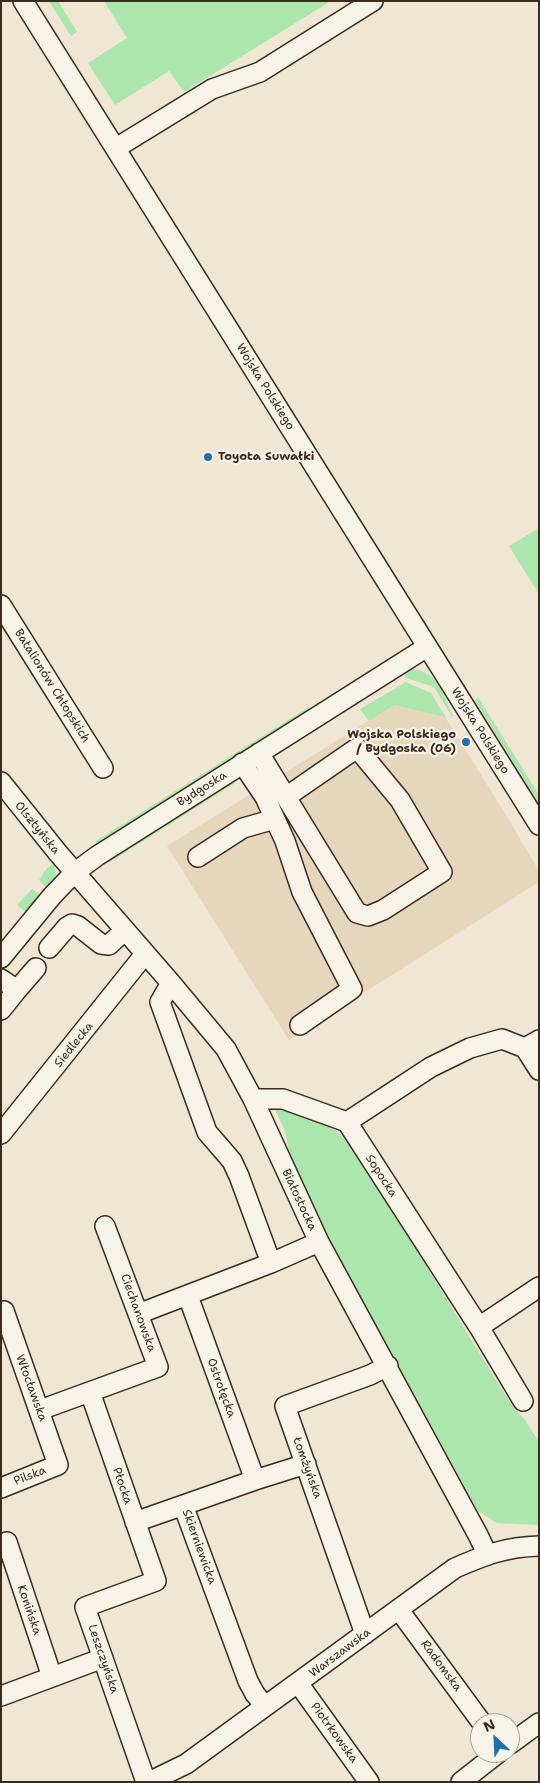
<!DOCTYPE html>
<meta charset="utf-8">
<style>
body{margin:0}
#map{position:relative;width:540px;height:1783px;overflow:hidden;background:#efe6d4;font-family:"Shantell Sans",sans-serif}
canvas{display:block}
.frame{position:absolute;inset:0;border:2px solid #3b2a1e;pointer-events:none}
.north{position:absolute;left:470px;top:1713px;width:50px;height:50px;box-sizing:border-box;background:#f7f3e8;border:1px solid #aca397;border-radius:50%;rotate:335deg;font-size:14px;font-weight:700;line-height:20px;text-align:center;color:#3b2a1e}
.north::after{content:'';display:block;margin:auto;width:18px;height:22px;background:#1f6fb2;clip-path:polygon(50% 0,100% 100%,50% 72%,0 100%)}
</style>
<div id="map">
<canvas width="540" height="1783"></canvas>
<div class="frame"></div>
<div class="north">N</div>
</div>
<script>
const c = document.querySelector('canvas').getContext('2d');
c.lineJoin = 'round';
function paint(path, color) { c.fillStyle = color; c.fill(path, 'evenodd'); }
function strokePath(path, color, width, dash) { c.strokeStyle = color; c.lineWidth = width; c.lineCap = dash ? 'butt' : 'round'; c.setLineDash(dash || []); c.stroke(path); }
function label(font, color, halo, rows, align = 'center') {
  c.font = font + ' "Shantell Sans",sans-serif'; c.lineWidth = 4.5; c.setLineDash([]); c.textBaseline = 'middle'; c.strokeStyle = halo; c.fillStyle = color; for (const [text, x, y, turn = 0] of rows) {
    c.save(); c.translate(x, y); c.rotate((+turn || 0) * Math.PI / 180); c.textAlign = isNaN(turn) ? turn : align; if (halo) c.strokeText(text, 0, 0); c.fillText(text, 0, 0); c.restore();
  }
}
const built = new Path2D(`
 M394 705 445 717 506 815 539 871V882L289 1040 167 846Z`);
const green = new Path2D(`
 M49 1H58L77 32 71 36Z
 M104 1 125 2 331 1 184 92 169 71 115 105 88 63 127 38Z
 M539 528V594L509 546Z
 M415 669C438 673 445 697 453 716L452 717 434 687 409 679 406 677 403 672Z
 M406 682 431 693 447 719 445 717 394 705 369 721 360 709Z
 M478 697 539 795V803L475 701Z
 M309 707V712L97 847 96 841Z
 M228 782 235 783 110 862 106 860Z
 M54 863 56 876 47 889 39 880 47 868Z
 M32 889 42 896 27 913 17 905Z
 M272 1103C297 1112 329 1120 348 1142 353 1148 358 1155 362 1161L502 1390 514 1408 525 1420 539 1442V1525L497 1523 478 1511 321 1223 289 1151 285 1131Z`);
const minor = new Path2D(`
 M23 1 539 825
 M116 148 212 89 260 72 373 1
 M1 605 103 768
 M259 753 357 913 368 916 383 910 442 872 400 800 357 748 286 797
 M242 763 265 797 285 841 302 892 352 989 300 1025
 M1 782 58 853 171 983 226 1049 253 1099 319 1242 478 1535 487 1554
 M198 857 243 828 275 819
 M49 948 67 927 72 924 78 926 101 944 109 945 125 930
 M1 958 52 896 74 873 97 856 427 647
 M1 979 17 990 1 1010
 M17 990 36 968
 M525 1048 539 1070
 M253 1099H283L347 1122
 M347 1122 479 1327 523 1401
 M347 1122 431 1067 470 1048 502 1039 525 1048 539 1040
 M1 1134 145 954
 M271 1263 319 1242
 M188 1296 255 1480
 M138 1314 271 1263 239 1176 232 1161 207 1132 160 1002 171 983
 M479 1327 539 1287
 M90 1392 156 1581 85 1607 146 1782
 M40 1410 158 1367 105 1226
 M1 1488 58 1465 4 1311
 M183 1505 248 1681 255 1694 265 1706
 M135 1522 255 1480 306 1464
 M7 1542 52 1677
 M399 1610 482 1723
 M365 1634 285 1406 370 1375 388 1366
 M298 1683 369 1782
 M1 1696 103 1658
 M510 1744 539 1723
 M149 1782 186 1764 455 1568C485 1555 505 1547 539 1546
 M461 1782 498 1753`);
const markers = [
 [208,457,5,"#1f6fb2"],
 [466,742,5,"#1f6fb2"]
];
const streetNames = [
 ["Wojska Polskiego",265,387,58],
 ["Batalionów Chłopskich",52,686,58],
 ["Wojska Polskiego",480,731,58],
 ["Bydgoska",202,789,-32],
 ["Olsztyńska",37,828,51],
 ["Siedlecka",74,1045,-51],
 ["Sopocka",381,1176,57],
 ["Białostocka",299,1200,65],
 ["Ciechanowska",138,1313,70],
 ["Włocławska",31,1388,70],
 ["Ostrołęcka",221,1388,70],
 ["Łomżyńska",307,1468,70],
 ["Pilska",30,1476,-21],
 ["Płocka",122,1486,71],
 ["Skierniewicka",199,1547,70],
 ["Konińska",29,1610,71],
 ["Warszawska",340,1653,-37],
 ["Leszczyńska",103,1659,71],
 ["Radomska",441,1666,54],
 ["Piotrkowska",334,1733,54]
];
const poiNames = [
 ["Toyota Suwałki",218,457],
 ["Wojska Polskiego",456,735,"right"],
 ["/ Bydgoska (06)",456,749,"right"]
];
paint(built, '#e6d6bc');
paint(green, '#abe6ac');
strokePath(minor, '#3b2a1e', 22);
strokePath(minor, '#f7f3e8', 19);
for (const [x, y, r, color] of markers) { const dot = new Path2D(); dot.arc(x, y, r, 0, 2 * Math.PI); c.fillStyle = color; c.fill(dot); strokePath(dot, '#f7f3e8', 2); }
label('12px', '#3b2a1e', '#f7f3e8', streetNames);
label('bold 12px', '#3b2a1e', '#f7f3e8', poiNames, 'left');
</script>
